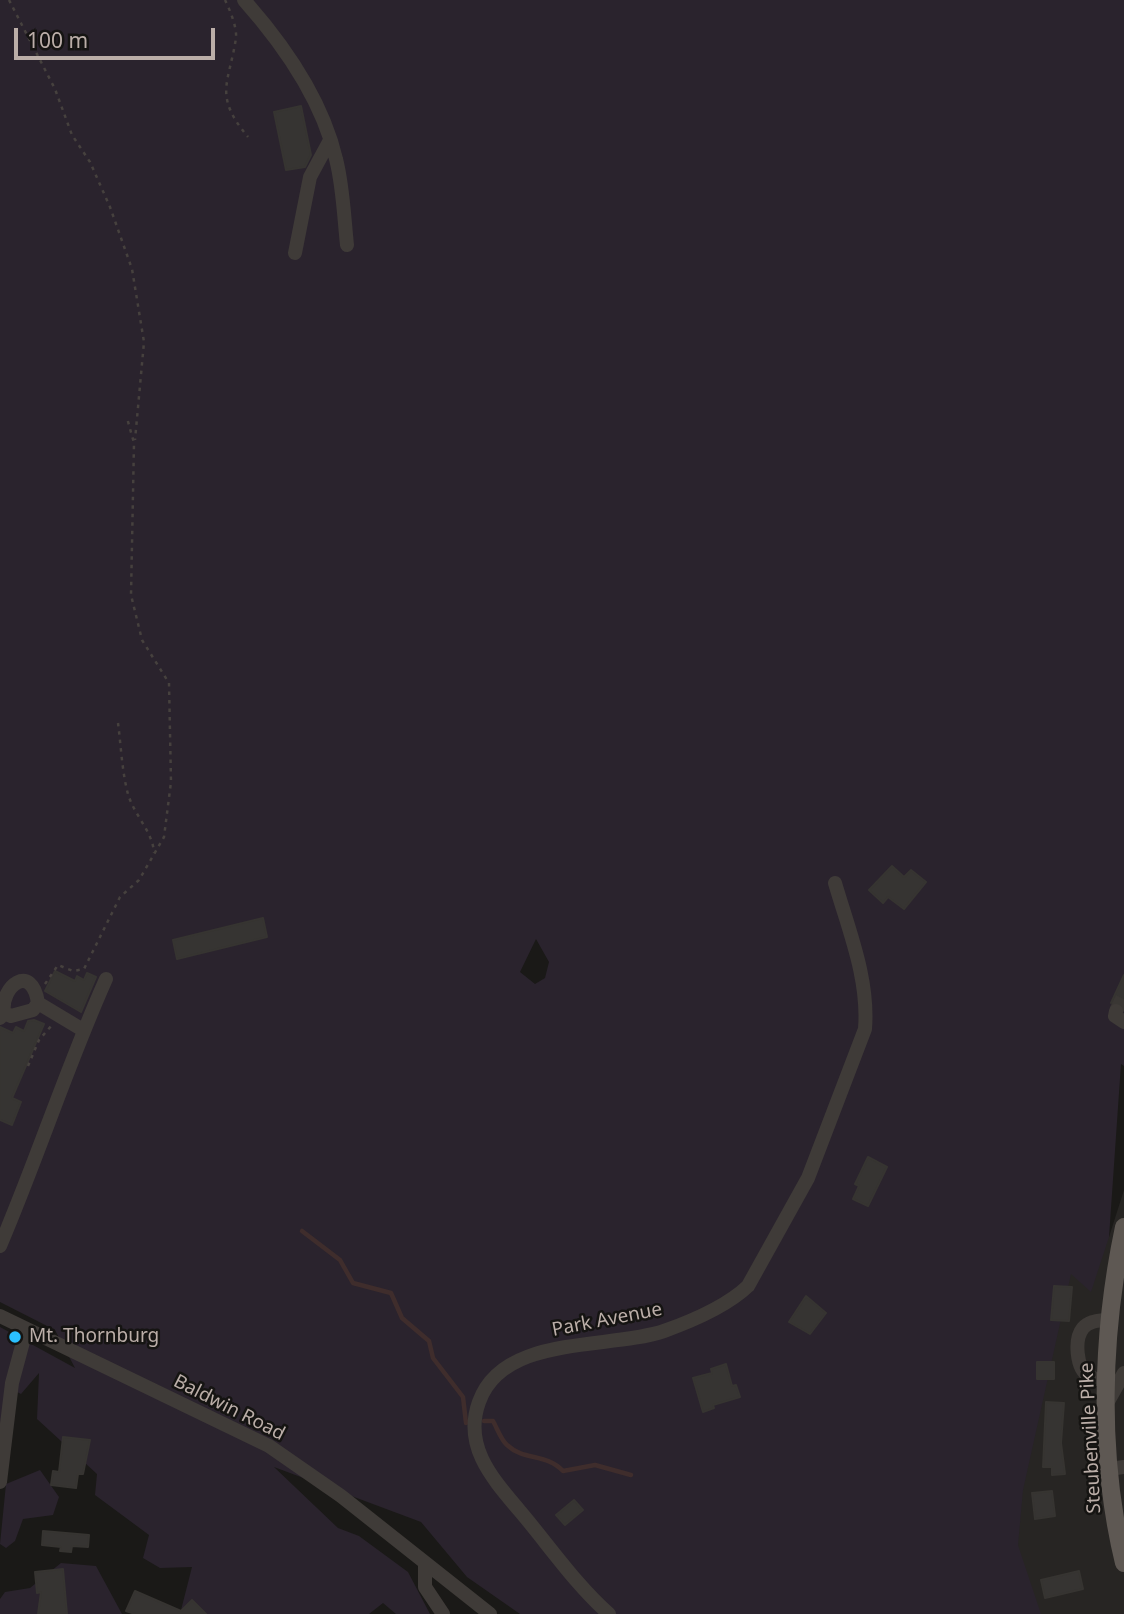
<!DOCTYPE html>
<style>
body{margin:0}
#map{position:relative;width:1124px;height:1614px;overflow:hidden;background:#1a1917;font-family:"Noto Sans",sans-serif}
canvas{display:block}
.scale{position:absolute;left:14px;top:28px;width:201px;height:32px;box-sizing:border-box;border:4px solid #bbaea8;border-top:0;padding-left:9px;font-size:21px;line-height:24px;white-space:nowrap;color:#bbaea8;-webkit-text-stroke:5px #151412;paint-order:stroke}
</style>
<div id="map">
<canvas width="1124" height="1614"></canvas>
<div class="scale">100 m</div>
</div>
<script>
const c = document.querySelector('canvas').getContext('2d');
c.lineJoin = 'round';
function paint(path, color) { c.fillStyle = color; c.fill(path, 'evenodd'); }
function strokePath(path, color, width, dash) { c.strokeStyle = color; c.lineWidth = width; c.lineCap = dash ? 'butt' : 'round'; c.setLineDash(dash || []); c.stroke(path); }
function label(font, color, halo, rows, align = 'center') {
  c.font = font + ' "Noto Sans",sans-serif'; c.lineWidth = 5; c.setLineDash([]); c.textBaseline = 'middle'; c.strokeStyle = halo; c.fillStyle = color; for (const [text, x, y, turn = 0] of rows) {
    c.save(); c.translate(x, y); c.rotate((+turn || 0) * Math.PI / 180); c.textAlign = isNaN(turn) ? turn : align; if (halo) c.strokeText(text, 0, 0); c.fillText(text, 0, 0); c.restore();
  }
}
const built = new Path2D(`
 M1124 1190V1614H1017L996 1553 1041 1238 1109 1237Z`);
const green = new Path2D(`
 M0 0H1124V1066L1121 1064 1109 1237 1091 1292 1071 1274 1023 1490 1018 1545 1041 1614H520L467 1577 421 1522 274 1467 338 1528 359 1536 408 1572 430 1614H396L383 1603 369 1614H180L192 1567 160 1568 143 1558 149 1535 95 1495 97 1474 37 1419 39 1373 21 1394 9 1388 0 1434V1327L75 1368 55 1330 0 1302ZM536 939 549 962 545 978 535 984 520 972Z
 M40 1470 59 1497 53 1515 23 1519 15 1541 6 1548 0 1544 6 1484Z
 M61 1563 96 1566 122 1614H0V1599L5 1592 30 1588Z`);
const stream = new Path2D(`
 M302 1231 340 1260 353 1283 391 1293 402 1318 429 1341 433 1358 463 1397 466 1423
 M484 1421H493C497 1428 501 1440 507 1445 524 1461 546 1453 563 1471L595 1465 631 1475`);
const building = new Path2D(`
 M301 106 311 155 305 167 286 170 274 112Z
 M892 866 904 877 911 870 926 882 904 909 888 897 883 903 869 890Z
 M263 918 267 937 177 959 173 940Z
 M55 971 75 981 77 976 84 980 87 973 96 977 81 1012 45 991Z
 M1124 975V1006L1119 1002 1111 1003Z
 M34 1020 44 1024 12 1098 21 1102 12 1125 0 1120V1027L13 1033 16 1027 24 1031 28 1021Z
 M868 1157 887 1167 868 1206 853 1199 859 1186 855 1184Z
 M1054 1286 1072 1287 1069 1321 1051 1320Z
 M806 1296 826 1313 810 1334 789 1322Z
 M1037 1362H1054V1379H1037Z
 M726 1364 732 1386 736 1385 740 1397 713 1405 714 1408 703 1412 693 1378 712 1373 711 1369Z
 M1046 1402 1064 1403 1061 1443 1065 1474 1052 1475V1467H1043Z
 M63 1437 90 1440 83 1474H78L76 1488 51 1485 53 1471 59 1472Z
 M1052 1491 1055 1516 1035 1519 1032 1493Z
 M574 1500 583 1510 565 1525 556 1515Z
 M43 1531 89 1535 88 1547 72 1546 71 1552 60 1551 61 1547 42 1545Z
 M63 1569 67 1614H38L41 1592 37 1593 35 1572Z
 M1079 1571 1083 1589 1045 1598 1041 1580Z
 M135 1591 181 1611 192 1600 206 1614H135L126 1611Z`);
const minorTunnel = new Path2D(`
 M1116 1011 1124 995`);
const path = new Path2D(`
 M9 0 55 89 72 135 90 162 110 207 132 269 144 342 135 440
 M225 0C230 10 237 27 236 38 229 84 213 95 248 137
 M118 723C121 746 122 772 128 794 134 815 153 832 154 853
 M45 984 58 965 73 971 84 969 120 897 139 880 164 837 171 782 169 683 142 640 131 595 134 443 127 418
 M28 1066 39 1040 52 1025`);
const minor = new Path2D(`
 M244 0C284 45 322 99 336 159 343 186 344 217 347 245
 M295 253 310 177 330 140
 M1116 1011 1115 1016 1124 1022
 M4 1013C0 986 32 962 38 1003
 M0 1018 4 1013 11 1016 33 1010 38 1003 83 1030
 M0 1246C38 1157 67 1066 106 979
 M0 1316 269 1446 341 1496 490 1614
 M1106 1381C1101 1380 1094 1379 1089 1376 1076 1369 1074 1339 1083 1328 1090 1320 1100 1321 1110 1319
 M1106 1405 1124 1373
 M1109 1469 1124 1467
 M0 1482 12 1383 26 1331
 M425 1565V1587L443 1614
 M609 1614C575 1584 548 1544 519 1510 492 1478 463 1446 479 1402 503 1334 608 1350 664 1331 692 1321 726 1307 748 1286L808 1178 865 1029C869 979 849 931 835 883`);
const major = new Path2D(`
 M1124 1227C1101 1336 1098 1455 1124 1563`);
const markers = [
 [15,1337,7,"#2abfff"]
];
const streetNames = [
 ["Park Avenue",607,1320,-11],
 ["Baldwin Road",229,1408,27],
 ["Steubenville Pike",1091,1438,-93]
];
const poiNames = [
 ["Mt. Thornburg",29,1337]
];
paint(built, '#272523');
paint(green, '#2a232d');
strokePath(stream, '#3f2d2c', 4.5);
paint(building, '#363432');
strokePath(building, '#363431', 2);
strokePath(minorTunnel, '#3a3734', 14, [14, 7]);
strokePath(path, '#46413e', 2.5, [3.5, 5]);
strokePath(minor, '#3f3b38', 14);
strokePath(major, '#5e5853', 18);
for (const [x, y, r, color] of markers) { const dot = new Path2D(); dot.arc(x, y, r, 0, 2 * Math.PI); c.fillStyle = color; c.fill(dot); strokePath(dot, '#151412', 2.5); }
label('19px', '#bbaea8', '#151412', streetNames);
label('19px', '#bbaea8', '#151412', poiNames, 'left');
</script>
